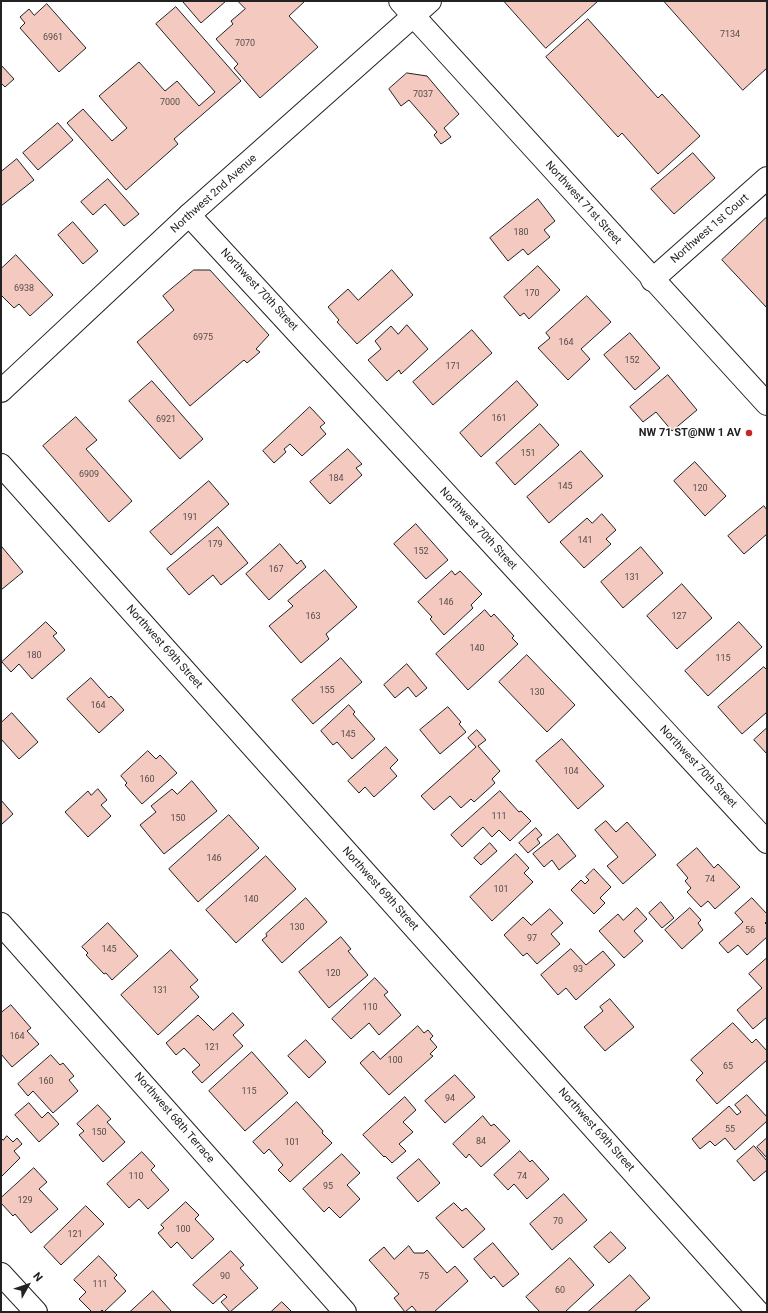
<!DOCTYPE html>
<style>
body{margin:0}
#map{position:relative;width:768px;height:1313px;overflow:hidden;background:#fff;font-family:Roboto,sans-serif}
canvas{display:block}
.frame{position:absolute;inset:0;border:2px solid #222;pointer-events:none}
.north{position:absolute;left:8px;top:1265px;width:40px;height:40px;-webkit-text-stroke:3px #fff;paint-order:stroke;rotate:50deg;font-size:11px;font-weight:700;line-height:16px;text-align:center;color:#222}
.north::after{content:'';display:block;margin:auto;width:14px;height:18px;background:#222;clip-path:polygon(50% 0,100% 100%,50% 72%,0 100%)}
</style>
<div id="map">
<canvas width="768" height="1313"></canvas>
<div class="frame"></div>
<div class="north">N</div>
</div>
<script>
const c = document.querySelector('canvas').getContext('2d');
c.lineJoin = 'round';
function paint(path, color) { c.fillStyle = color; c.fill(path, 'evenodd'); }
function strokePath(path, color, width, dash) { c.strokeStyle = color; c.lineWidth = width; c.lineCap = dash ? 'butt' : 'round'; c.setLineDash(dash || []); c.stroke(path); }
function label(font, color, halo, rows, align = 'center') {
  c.font = font + ' Roboto,sans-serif'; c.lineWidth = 3; c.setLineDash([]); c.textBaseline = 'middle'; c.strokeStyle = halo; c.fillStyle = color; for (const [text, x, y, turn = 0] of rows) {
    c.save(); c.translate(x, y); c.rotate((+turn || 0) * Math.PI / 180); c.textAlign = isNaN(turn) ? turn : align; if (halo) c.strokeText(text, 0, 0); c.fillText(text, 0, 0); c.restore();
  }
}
const building = new Path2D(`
 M185 1H226L201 23 183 2Z
 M238 1H305L289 16 318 47 260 98 234 68 238 64 216 39 233 24 231 21 245 9Z
 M504 1H598L546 48Z
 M664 1H767V68L743 90Z
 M47 4 86 48 59 72 20 28 25 23 20 17 29 9 34 15Z
 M176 7 241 81 174 139 178 144 126 190 67 123 83 109 112 141 127 128 99 96 139 62 165 91 177 81 199 106 215 92 156 24Z
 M588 19 658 98 662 94 700 136 658 174 622 133 618 137 546 57Z
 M1 65 14 79 5 87 1 83Z
 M407 73 427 76 459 114 444 128 451 137 441 144 434 135 437 132 409 100 401 106 389 89Z
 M58 123 73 140 38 170 23 153Z
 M693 153 715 178 674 214 651 189Z
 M17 159 34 180 1 206V172Z
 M108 179 139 214 124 226 105 204 93 215 81 202Z
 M538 199 555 221 544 230 550 237 528 255 523 249 508 261 490 238Z
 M767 217V308L722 260Z
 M73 222 98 251 83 264 58 235Z
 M16 255 53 295 30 316 19 304 14 308 1 295V269Z
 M538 266 560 290 529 319 524 313 520 316 504 297Z
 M194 270H210L269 335 256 349 260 352 247 363 244 360 190 406 137 342 174 310 163 296Z
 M392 270 413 295 357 344 337 322 339 320 328 307 348 289 358 300Z
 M587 296 611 322 581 349 590 359 568 380 538 348 550 338 546 333Z
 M407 325 428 349 401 374 399 370 387 381 368 360 381 349 375 341 391 326 398 334Z
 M472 330 492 353 433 405 413 382Z
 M630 333 660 368 635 390 604 355Z
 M668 375 697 410 672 431 656 412 643 422 630 407Z
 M152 381 203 439 180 459 129 401Z
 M517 381 538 405 481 457 460 433Z
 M310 407 325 423 320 427 326 434 302 456 290 444 284 449 286 452 274 463 263 451Z
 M76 417 97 440 86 449 132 501 109 522 43 446Z
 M540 424 559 445 515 485 496 463Z
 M348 449 362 464 356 468 362 475 330 504 310 482Z
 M581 451 603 476 549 523 527 497Z
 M695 462 726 496 705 516 674 481Z
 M209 481 229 504 171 555 150 532Z
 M764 506 767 510V534L744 554 728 536Z
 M602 514 616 530 606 539 611 544 584 568 560 542 587 518 592 523Z
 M416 524 448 560 426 579 394 544Z
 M218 527 248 563 221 585 213 575 189 595 167 569Z
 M280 544 297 564 301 560 306 567 269 600 246 574Z
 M2 547 23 572 1 590V548Z
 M641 547 663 573 623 608 601 582Z
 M325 570 357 607 326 634 329 639 301 663 269 626 293 606 288 601Z
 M452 571 455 575 460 571 482 594 471 605 473 608 444 635 430 619 432 617 418 602Z
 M682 584 712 618 677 649 647 616Z
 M485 610 491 617 494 614 514 636 512 638 518 644 468 690 436 654Z
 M46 622 57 633 53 636 65 650 32 679 19 664 11 672 2 662Z
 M739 622 762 647 708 696 685 671Z
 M527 655 575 705 547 732 499 682Z
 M341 658 362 682 313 724 292 700Z
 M407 664 427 688 416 697 408 687 395 698 384 685Z
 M764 667 767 670V712L742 734 718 707Z
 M91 678 109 698 111 696 124 710 99 733 67 699Z
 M349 705 355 712 353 714 375 739 352 759 337 742 333 745 321 731Z
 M448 707 461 722 459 724 466 732 440 754 420 730Z
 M12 713 38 742 19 759 1 739V723Z
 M767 728V754L754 740Z
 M477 730 486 740 478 746 500 771 492 779 495 783 474 802 471 799 461 808 450 796 434 810 421 796 476 747 468 738Z
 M562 739 604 786 578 809 536 761Z
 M386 747 398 760 390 768 397 776 374 797 365 787 359 793 348 781Z
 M148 751 156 759 160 755 177 773 142 804 125 785 127 783 121 776Z
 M192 781 217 811 164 854 140 825 156 812 151 806 172 789 177 794Z
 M98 789 107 800 101 805 111 816 88 837 65 812 88 791 91 795Z
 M500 791 519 812 521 811 531 821 510 841 499 830 492 837 483 827 462 847 451 835Z
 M1 800 13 814 1 825Z
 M229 815 259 848 198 902 169 869Z
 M606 821 616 832 627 822 656 855 623 884 607 866 618 857 595 830Z
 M536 828 542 835 537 839 540 843 528 853 519 843Z
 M558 834 576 856 559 870 552 860 544 867 533 854Z
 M490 843 497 851 481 865 474 858Z
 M697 848 714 868 718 864 740 887 715 909 708 901 701 907 687 892 691 888 685 881 688 878 677 865Z
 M516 854 529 868 524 873 533 882 492 921 470 897Z
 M266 856 296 889 236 943 206 910Z
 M594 869 611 887 600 898 605 903 594 914 571 890 581 880 585 884 589 880 586 877Z
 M306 898 327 922 282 963 262 940 267 936 266 934Z
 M752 898 767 914V921L765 923 767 925V937L747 955 738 945 728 953 719 943 743 922 735 913Z
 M661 902 674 918 662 928 649 913Z
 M637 908 647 919 634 931 643 941 624 958 599 931 618 914 623 920Z
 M690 908 701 920 698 923 703 930 682 949 665 930Z
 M550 909 563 923 551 934 560 944 537 964 527 953 523 956 504 935 523 917 531 925Z
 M108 923 138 956 112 980 106 973 104 974 86 955 88 953 82 947Z
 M341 937 351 949 348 951 368 975 329 1008 299 972Z
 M571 949 586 965 603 951 615 965 576 1000 566 988 558 995 541 975Z
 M171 950 198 980 190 987 199 997 158 1035 121 995Z
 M767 958V1017L753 1029 737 1010 762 988 749 974Z
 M375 978 388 992 384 995 401 1015 379 1035 369 1023 351 1039 332 1019Z
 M610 999 634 1027 605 1051 584 1027 603 1011 600 1007Z
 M11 1005 31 1028 27 1031 39 1044 12 1067 1 1054V1013Z
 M233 1013 244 1025 233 1035 243 1046 202 1083 192 1072 200 1065 184 1048 176 1055 166 1043 198 1015 213 1030Z
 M733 1023 752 1043 756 1039 767 1051V1060L717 1104 696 1080 703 1073 691 1060Z
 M418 1026 424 1033 428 1030 433 1036 430 1039 437 1047 430 1054 433 1056 389 1095 360 1063 373 1051 380 1059Z
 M306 1040 326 1062 309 1078 288 1056Z
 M252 1052 288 1093 245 1131 209 1091Z
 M51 1055 60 1065 63 1063 74 1076 69 1080 78 1091 53 1113 33 1091 28 1096 18 1084Z
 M455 1075 475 1097 445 1123 425 1101Z
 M747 1095 767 1117V1121L735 1150 725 1138 715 1146 710 1141 700 1149 692 1139 729 1106 737 1115 741 1112 735 1105Z
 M405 1097 416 1110 403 1122 413 1132 399 1144 406 1151 392 1163 385 1156 384 1157 363 1135Z
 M297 1102 323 1131 322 1133 332 1143 290 1182 278 1170 283 1165 269 1149 264 1154 253 1142Z
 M29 1103 42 1118 48 1112 59 1124 39 1142 15 1115Z
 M98 1105 111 1119 107 1122 125 1142 103 1162 79 1135 84 1131 77 1124Z
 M483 1116 491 1126 494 1124 510 1141 481 1167 469 1154 466 1158 453 1144Z
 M7 1136 13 1142 17 1138 22 1144 14 1151 20 1158 1 1177V1138L3 1140Z
 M767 1138V1158L757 1147Z
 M754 1146 767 1161V1170L754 1181 737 1161Z
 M520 1151 530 1162 532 1160 549 1179 527 1199 514 1184 508 1190 494 1175Z
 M142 1152 155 1166 151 1170 169 1190 148 1209 139 1199 129 1208 107 1184Z
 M342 1154 360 1173 347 1185 360 1199 340 1218 329 1207 324 1212 303 1189Z
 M419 1159 440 1183 418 1202 397 1178Z
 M34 1168 47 1182 39 1189 58 1209 31 1233 15 1214 13 1216 1 1203V1198Z
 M564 1194 587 1220 552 1250 530 1224Z
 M186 1202 199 1215 195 1219 214 1239 192 1259 177 1242 171 1248 158 1233 164 1228 161 1225Z
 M454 1203 462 1211 466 1208 485 1229 463 1248 436 1218Z
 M86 1206 104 1224 61 1265 44 1247Z
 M611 1232 626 1248 609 1263 594 1247Z
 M493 1243 519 1274 503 1287 494 1276 491 1279 474 1259Z
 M409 1246 414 1253H424L427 1250 447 1273 455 1266 468 1281 434 1312H417L412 1306 405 1312 394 1298 399 1294 369 1260 384 1247 394 1259Z
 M231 1251 244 1265 240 1268 258 1288 230 1312 221 1302 227 1297 224 1294 213 1304 193 1285Z
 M99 1256 117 1275 114 1278 126 1291 104 1312 102 1310 100 1312H92L79 1299 86 1292 74 1280Z
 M570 1258 594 1285 565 1312H540L526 1297Z
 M630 1275 650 1298 634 1312H588Z
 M153 1291 172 1312H130Z
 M282 1302 292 1312H271Z`);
const minor = new Path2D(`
 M189 215 767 842
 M652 280 767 178
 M1 465 758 1312
 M1 924 345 1312
 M1 1274 36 1312`);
const tertiary = new Path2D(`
 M400 1 767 404
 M1 391 189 215 430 1`);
const markers = [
 [749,433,4,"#c62828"]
];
const numberNames = [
 ["7134",730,35],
 ["6961",53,38],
 ["7070",245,44],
 ["7037",423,95],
 ["7000",170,103],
 ["180",521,233],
 ["6938",24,289],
 ["170",532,294],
 ["6975",203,338],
 ["164",566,343],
 ["152",632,361],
 ["171",453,367],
 ["161",499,419],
 ["6921",166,420],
 ["151",528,454],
 ["6909",89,475],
 ["184",336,479],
 ["145",565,487],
 ["120",700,489],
 ["191",190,518],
 ["141",585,541],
 ["179",215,545],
 ["152",421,552],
 ["167",276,570],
 ["131",632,578],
 ["146",446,603],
 ["163",313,617],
 ["127",679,617],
 ["140",477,649],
 ["180",34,656],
 ["115",723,659],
 ["155",327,691],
 ["130",537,693],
 ["164",98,706],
 ["145",348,735],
 ["104",571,772],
 ["160",147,780],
 ["111",499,817],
 ["150",178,819],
 ["146",214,859],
 ["74",710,880],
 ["101",501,890],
 ["140",251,900],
 ["130",297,928],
 ["56",750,931],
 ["97",532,939],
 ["145",109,950],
 ["93",578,970],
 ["120",333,974],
 ["131",160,991],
 ["110",370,1008],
 ["164",17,1037],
 ["121",212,1048],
 ["100",395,1061],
 ["65",728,1067],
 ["160",46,1082],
 ["115",249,1092],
 ["94",450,1099],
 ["55",730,1130],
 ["150",99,1133],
 ["84",481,1142],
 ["101",292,1143],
 ["110",136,1177],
 ["74",522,1177],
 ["95",328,1187],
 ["129",25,1201],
 ["70",558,1222],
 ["100",183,1230],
 ["121",75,1235],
 ["90",225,1277],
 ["75",424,1277],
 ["111",100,1285],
 ["60",560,1291]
];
const streetNames = [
 ["Northwest 2nd Avenue",214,194,-42],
 ["Northwest 71st Street",583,203,48],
 ["Northwest 1st Court",710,229,-41],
 ["Northwest 70th Street",259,290,47],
 ["Northwest 70th Street",478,529,47],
 ["Northwest 69th Street",164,647,48],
 ["Northwest 70th Street",698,767,47],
 ["Northwest 69th Street",380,889,48],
 ["Northwest 68th Terrace",174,1118,49],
 ["Northwest 69th Street",596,1130,48]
];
const poiNames = [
 ["NW 71 ST@NW 1 AV",741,433]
];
paint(building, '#f3c9c0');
strokePath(building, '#222', 1);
strokePath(minor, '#222', 24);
strokePath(tertiary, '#222', 24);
strokePath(minor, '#fff', 22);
strokePath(tertiary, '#fff', 22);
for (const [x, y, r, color] of markers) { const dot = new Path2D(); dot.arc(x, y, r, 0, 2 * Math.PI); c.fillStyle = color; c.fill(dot); strokePath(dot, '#fff', 1.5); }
label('9px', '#564c4a', null, numberNames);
label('11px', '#222', '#fff', streetNames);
label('bold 11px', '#222', '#fff', poiNames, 'right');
</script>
